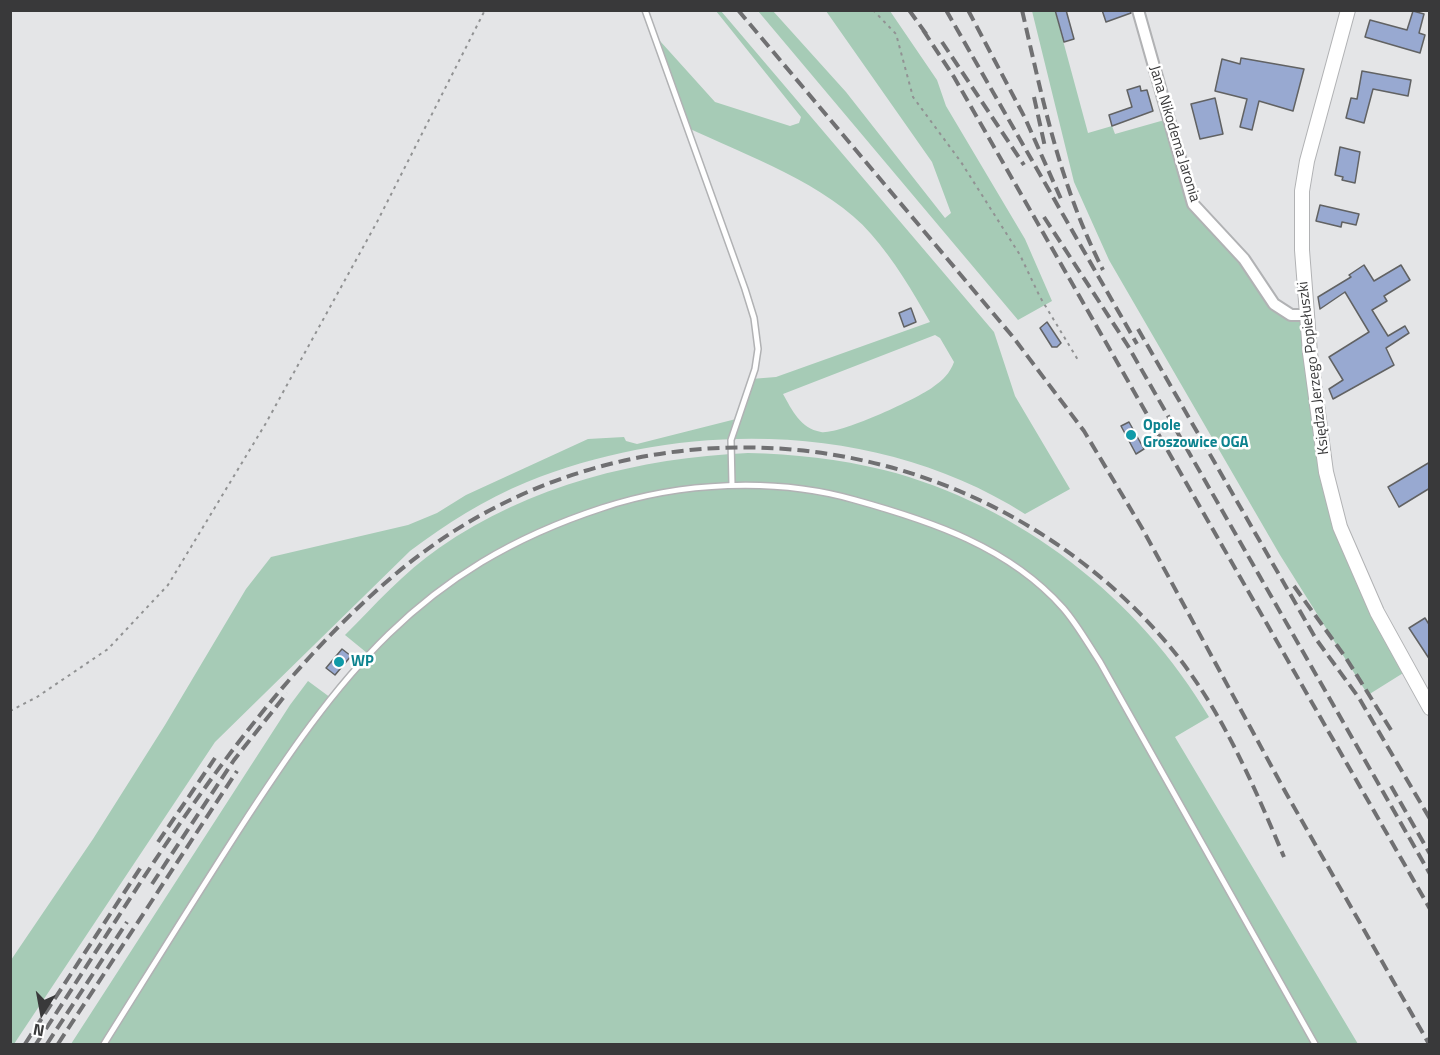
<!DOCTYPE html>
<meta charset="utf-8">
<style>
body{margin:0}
#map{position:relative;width:1440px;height:1055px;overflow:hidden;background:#e4e5e7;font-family:"Titillium Web",sans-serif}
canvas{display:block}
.frame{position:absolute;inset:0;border:12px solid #39393a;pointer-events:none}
.north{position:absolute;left:12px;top:983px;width:60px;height:60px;-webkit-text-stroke:4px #fff;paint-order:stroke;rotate:191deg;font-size:16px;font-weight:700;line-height:24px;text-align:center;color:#39393a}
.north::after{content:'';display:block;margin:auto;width:21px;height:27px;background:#39393a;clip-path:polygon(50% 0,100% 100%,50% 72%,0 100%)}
</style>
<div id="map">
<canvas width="1440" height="1055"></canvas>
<div class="frame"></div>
<div class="north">N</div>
</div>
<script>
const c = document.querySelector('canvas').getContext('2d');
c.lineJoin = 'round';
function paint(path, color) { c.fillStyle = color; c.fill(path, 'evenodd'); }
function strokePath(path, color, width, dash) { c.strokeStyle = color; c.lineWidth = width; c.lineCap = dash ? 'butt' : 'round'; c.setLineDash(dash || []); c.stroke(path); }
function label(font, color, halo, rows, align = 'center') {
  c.font = font + ' "Titillium Web",sans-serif'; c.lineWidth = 5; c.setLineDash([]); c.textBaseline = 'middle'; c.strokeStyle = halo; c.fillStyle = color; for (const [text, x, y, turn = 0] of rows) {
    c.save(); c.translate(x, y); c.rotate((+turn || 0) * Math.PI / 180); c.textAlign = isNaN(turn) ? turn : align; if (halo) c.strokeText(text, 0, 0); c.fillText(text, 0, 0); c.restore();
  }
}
const green = new Path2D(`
 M716 11H721L994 332 1015 396 1070 489 1025 514C879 421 684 419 527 482 485 499 446 524 410 551L215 742 14 1044H11V960L93 839 165 725 246 589 271 557 408 525 437 513 466 495 588 439 624 437 626 441 637 444 736 419 751 379 776 377 930 322C913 292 894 260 871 234 828 184 745 155 686 127L651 31 715 102 790 126 799 123 801 117ZM935 335 940 338 954 362C950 373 943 380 933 387 917 399 839 435 821 432 800 428 792 410 783 394Z
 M758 11H773L846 92 945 218 951 213 932 162 826 11H890L937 80 946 106 1025 239 1052 301 1018 320Z
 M1032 11H1055L1088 133 1112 126 1115 134 1168 119 1187 189 1214 229 1274 304 1306 315 1336 514 1408 670 1368 695 1280 555 1109 260 1074 182Z
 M748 453C794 454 839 459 884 470 1018 504 1140 599 1209 717L1175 737 1358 1044H71L290 705 308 681 331 698 367 653 345 635C375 605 404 572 439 548 530 485 639 458 748 453Z`);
const building = new Path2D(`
 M1055 10H1066L1074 39 1064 42Z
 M1102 10H1131V13L1106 22Z
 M1413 11 1424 14 1419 33 1425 35 1420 53 1365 37 1370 20 1407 30Z
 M1241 58 1304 69 1293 111 1259 101 1252 130 1240 127 1247 99 1215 91 1222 59 1240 64Z
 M1362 71 1411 80 1408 96 1373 89 1364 123 1346 118 1351 98 1357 99Z
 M1140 86 1141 91 1147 90 1153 111 1112 126 1109 115 1132 107 1127 90Z
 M1215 98 1223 134 1200 139 1191 104Z
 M1340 147 1360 152 1355 183 1342 180 1343 177 1335 175Z
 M1320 205 1359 214 1356 225 1342 222 1341 227 1316 221Z
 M1364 265 1374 281 1401 265 1410 280 1384 296 1387 301 1372 310 1388 336 1405 326 1409 333 1386 348 1394 365 1333 399 1329 389 1343 380 1329 357 1369 332 1345 292 1320 309 1318 297 1351 277 1349 275Z
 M911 308 916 322 904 327 899 313Z
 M1047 322 1061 343 1057 347H1052L1040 328Z
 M1129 422 1144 449 1136 454 1121 426Z
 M1430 462V488L1399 507 1388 487Z
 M1425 618 1430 626V660L1409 628Z
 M342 649 351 656 335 675 326 668Z`);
const path = new Path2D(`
 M873 10 896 34 913 97 961 162 1020 255 1040 297 1078 360
 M10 711 37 697 108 649 168 585 266 423 377 222 485 10`);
const lane = new Path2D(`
 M645 10 745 289 754 318 758 349 755 369 731 440 732 485
 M104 1044C148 974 192 903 237 833 338 677 418 568 602 508 680 482 775 477 855 500 931 521 1009 547 1063 608 1077 624 1088 644 1100 662L1315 1044`);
const street = new Path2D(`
 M1138 10 1193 204 1244 259 1274 304 1291 315H1306`);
const secondary = new Path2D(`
 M1348 10 1307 161 1302 191V250L1310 353 1326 472 1340 527 1377 612 1430 708`);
const rail = new Path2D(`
 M738 10 1013 337 1084 431 1142 528 1286 793 1429 1044
 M909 10 927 35
 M946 10 1137 344
 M968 10 1025 118 1061 199
 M1022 10C1043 101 1060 186 1103 270
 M923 30 954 77 1430 909
 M942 42 1024 165
 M1034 97 1045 147
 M1044 217 1128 346 1430 874
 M1138 329 1316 639 1359 698 1430 819
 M1294 586 1346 658 1391 730
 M1391 786 1430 854
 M158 842 215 758
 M152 884 234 760 287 693
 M25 1044 141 867
 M36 1044C145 879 244 701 398 572 631 378 978 416 1171 648 1222 710 1253 784 1284 857
 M47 1044 127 922
 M58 1044 237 771`);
const markers = [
 [1131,435,6,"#0f9aa8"],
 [339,662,6,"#0f9aa8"]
];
const streetNames = [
 ["Jana Nikodema Jaronia",1174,134,73],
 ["Księdza Jerzego Popiełuszki",1314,368,-97]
];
const cultureNames = [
 ["Opole",1143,426],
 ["Groszowice OGA",1143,443],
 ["WP",351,662]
];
paint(green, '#a6cbb6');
paint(building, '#98a9d1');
strokePath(building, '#616263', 1.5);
strokePath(lane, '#b1b2b4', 8);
strokePath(street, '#b1b2b4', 14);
strokePath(secondary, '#b1b2b4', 16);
strokePath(path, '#919293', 2, [3, 4.5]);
strokePath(lane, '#fff', 5);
strokePath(street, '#fff', 10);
strokePath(secondary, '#fff', 14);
strokePath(rail, '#707072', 4, [12, 6]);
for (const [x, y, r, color] of markers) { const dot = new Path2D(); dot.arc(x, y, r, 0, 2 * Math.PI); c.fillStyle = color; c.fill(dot); strokePath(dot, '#fff', 2); }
label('15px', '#39393a', '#fff', streetNames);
label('bold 15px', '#0d838f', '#fff', cultureNames, 'left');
</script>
